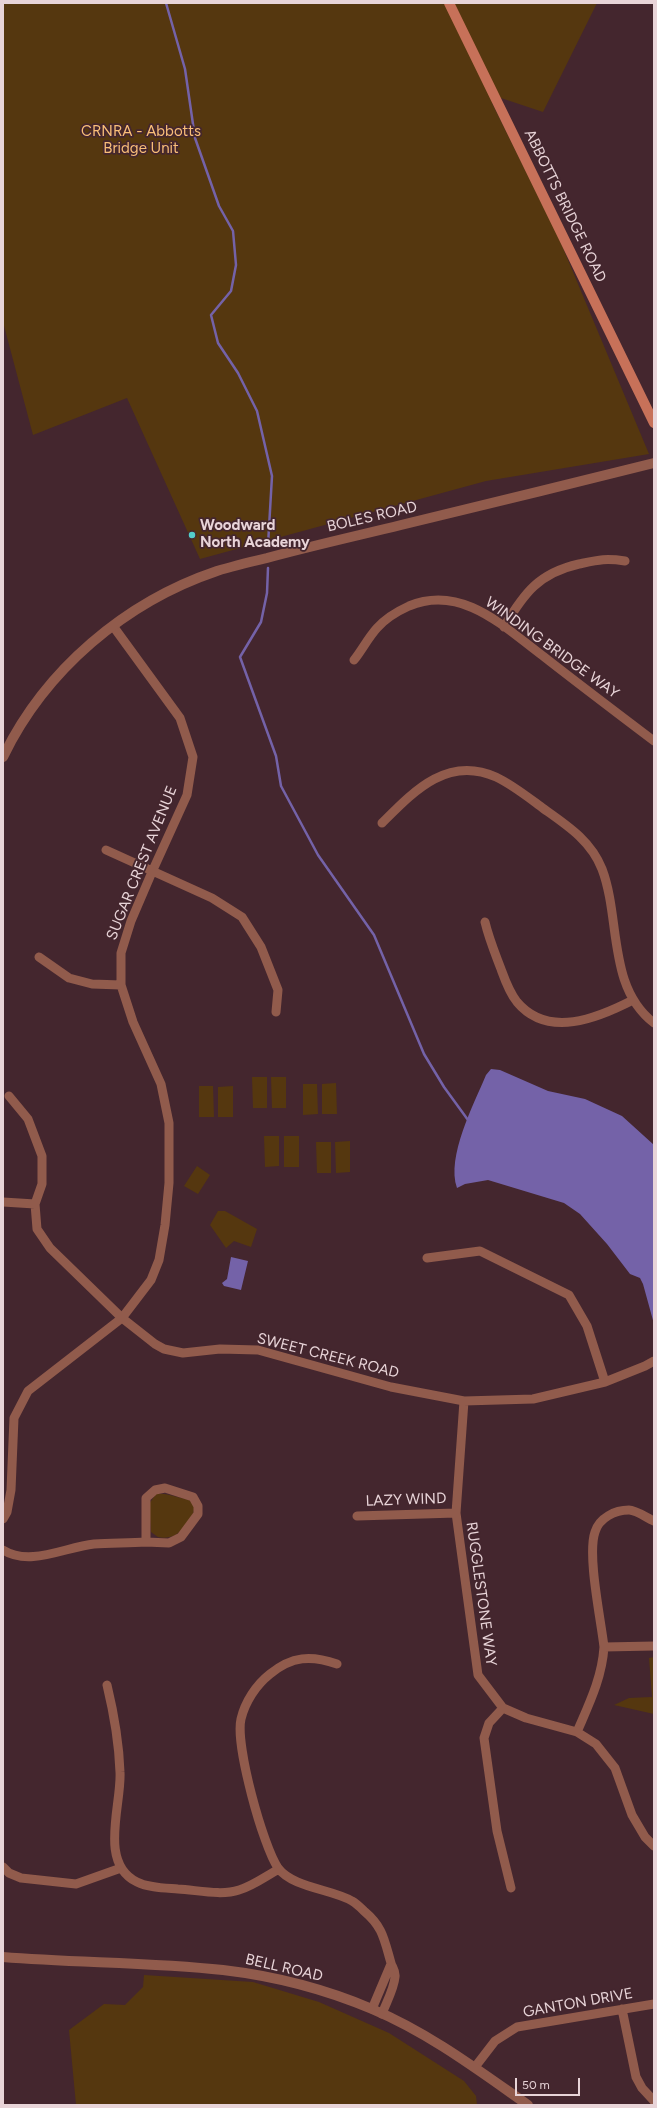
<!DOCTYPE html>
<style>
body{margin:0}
#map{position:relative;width:657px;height:2108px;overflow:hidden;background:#44262e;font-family:Figtree,sans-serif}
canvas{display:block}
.frame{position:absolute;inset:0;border:4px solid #e8d4d8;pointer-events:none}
.scale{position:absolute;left:515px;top:2078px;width:65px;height:18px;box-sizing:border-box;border:2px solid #e8d4d8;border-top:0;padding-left:5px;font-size:12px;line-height:14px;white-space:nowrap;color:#e8d4d8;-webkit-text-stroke:3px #44262e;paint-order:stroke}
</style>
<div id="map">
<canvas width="657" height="2108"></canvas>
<div class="frame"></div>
<div class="scale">50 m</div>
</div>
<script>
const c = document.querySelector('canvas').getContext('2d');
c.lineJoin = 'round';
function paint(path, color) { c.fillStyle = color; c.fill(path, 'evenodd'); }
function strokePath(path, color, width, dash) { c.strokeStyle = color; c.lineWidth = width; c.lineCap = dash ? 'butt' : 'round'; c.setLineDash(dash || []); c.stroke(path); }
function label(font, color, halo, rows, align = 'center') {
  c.font = font + ' Figtree,sans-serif'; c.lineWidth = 3.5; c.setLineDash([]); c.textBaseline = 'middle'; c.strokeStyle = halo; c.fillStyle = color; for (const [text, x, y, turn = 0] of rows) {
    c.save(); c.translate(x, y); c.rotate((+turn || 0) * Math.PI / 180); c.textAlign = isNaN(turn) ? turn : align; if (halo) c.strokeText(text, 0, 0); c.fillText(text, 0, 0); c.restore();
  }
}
const green = new Path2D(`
 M3 3H597L543 112 498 97 492 103 558 236 649 454 486 481 200 559 127 398 33 435 3 322Z
 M252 1077H267V1108H253Z
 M271 1077H286V1108H272Z
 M336 1083 337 1114H322V1084Z
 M303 1084H317L318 1114 303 1115Z
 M199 1086H213L214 1117H199Z
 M233 1086V1117H218V1087Z
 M264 1136H279V1166L265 1167Z
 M284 1136H299V1167H284Z
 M350 1141V1172L336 1173 335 1142Z
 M316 1142H331V1173H317Z
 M197 1166 210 1175 198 1194 184 1186Z
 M218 1211H225L257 1229 251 1247 234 1241 226 1248 210 1225Z
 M156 1494C163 1493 170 1495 177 1497 181 1498 186 1499 189 1500 204 1508 182 1533 173 1536 168 1538 163 1538 158 1537L151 1532 149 1504Z
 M654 1657V1714L614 1705 629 1698 652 1697 649 1658Z
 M144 1975 253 1982 319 2002 389 2033 464 2081 476 2096 477 2105H76L69 2030 104 2004 125 2005 143 1987Z`);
const water = new Path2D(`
 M491 1069 500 1070 548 1091 585 1099 622 1116 654 1145V1324L643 1284 640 1278 630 1274 607 1244 580 1214 564 1203 488 1180 465 1184 457 1188C446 1157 474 1104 486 1075Z
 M231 1257 248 1261 241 1290 224 1286 222 1283 227 1279Z`);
const stream = new Path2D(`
 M166 3 185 69 195 138 219 206 233 231 236 265 231 291 211 315 218 343 238 373 257 411 272 476 268 545
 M268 568 267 593 261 622 240 657 276 756 281 786 318 855 374 935 424 1054 444 1087 468 1120`);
const minor = new Path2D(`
 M504 627C524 593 539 573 579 564 598 560 605 558 625 561
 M354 660C362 650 368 638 377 628 385 619 398 611 409 606 462 584 504 627 543 656 580 685 617 713 654 741
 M382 823C413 792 447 755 496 777 513 785 529 798 544 809 568 826 591 841 602 869 621 919 607 987 654 1023
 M106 850 212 898 242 917 261 947 278 990 276 1012
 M485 922C489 939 495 953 501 969 505 980 509 992 517 1002 548 1039 598 1018 633 1000
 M39 957 69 978 92 984 121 985
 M9 1096 28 1119 42 1156V1184L35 1204 37 1229 50 1248 122 1318 155 1344 164 1349 183 1353 220 1349 258 1350 391 1387 464 1401 533 1399 605 1382 645 1366 654 1361
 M3 1202 35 1204
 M427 1258 480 1251 569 1295 587 1326 605 1382
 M464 1401 456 1513 478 1675 503 1708 526 1718 577 1732 596 1744 615 1768 632 1815 645 1837 654 1846
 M165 1488 193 1497 198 1506V1514L181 1537 169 1543 146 1542V1498L155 1490Z
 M357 1516 456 1513
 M3 1519 7 1512 11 1490 14 1418 28 1391 122 1318 151 1280 159 1260 165 1225 169 1183V1123L161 1084 133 1022 121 985V953L131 921 152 872 187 795 193 757 180 718 113 626
 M3 1550C30 1567 65 1547 94 1544 111 1543 129 1543 146 1542
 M604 1647 654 1646
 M337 1664C311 1655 292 1656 270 1674 256 1685 245 1702 241 1719 235 1745 263 1846 278 1868 293 1888 332 1889 352 1901 356 1903 360 1907 364 1911 383 1927 384 1939 391 1963 392 1967 396 1971 395 1977 394 1989 386 2003 382 2014
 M107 1685C114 1714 119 1743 120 1772 122 1804 98 1863 137 1882 149 1888 165 1888 178 1889 197 1890 221 1896 239 1890 253 1886 266 1876 279 1869
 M503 1708 489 1723 484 1738 497 1831 511 1888
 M577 1732C589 1704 602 1678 604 1647 601 1620 587 1555 595 1532 599 1518 615 1510 629 1510 636 1510 647 1518 654 1521
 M3 1867 9 1873 21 1878 76 1884 121 1868
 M372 2009 391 1964
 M622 2009 636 2077 642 2088 654 2101
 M475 2067 495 2041 517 2027 654 2004`);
const tertiary = new Path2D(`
 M3 757C45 670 125 602 217 571 233 566 250 562 267 558 311 546 356 536 401 525 485 505 570 484 654 463
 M3 1957C76 1963 150 1962 223 1970 274 1976 325 1989 372 2009 429 2033 478 2070 528 2105`);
const secondary = new Path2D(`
 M449 3 654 423`);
const markers = [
 [192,535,4,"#53cdcb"]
];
const parkNames = [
 ["CRNRA - Abbotts",141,132],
 ["Bridge Unit",141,149]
];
const streetNames = [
 ["ABBOTTS BRIDGE ROAD",565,206,64],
 ["BOLES ROAD",372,517,-13],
 ["WINDING BRIDGE WAY",552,648,36],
 ["SUGAR CREST AVENUE",142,863,-68],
 ["SWEET CREEK ROAD",328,1356,14],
 ["LAZY WIND",406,1500,-2],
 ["RUGGLESTONE WAY",481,1594,82],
 ["BELL ROAD",284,1968,13],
 ["GANTON DRIVE",578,2003,-10]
];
const poiNames = [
 ["Woodward",200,526],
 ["North Academy",200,543]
];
paint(green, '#55370f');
paint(water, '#7462a8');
strokePath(stream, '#7462a8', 2.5);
strokePath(minor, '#915b4c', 9);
strokePath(tertiary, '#915b4c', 10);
strokePath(secondary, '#c77159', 10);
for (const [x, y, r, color] of markers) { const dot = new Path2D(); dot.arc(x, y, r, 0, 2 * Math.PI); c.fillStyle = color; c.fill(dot); strokePath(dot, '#44262e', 1.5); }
label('15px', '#f9be78', '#44262e', parkNames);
label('15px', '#e8d4d8', '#44262e', streetNames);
label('bold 15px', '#e8d4d8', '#44262e', poiNames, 'left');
</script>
